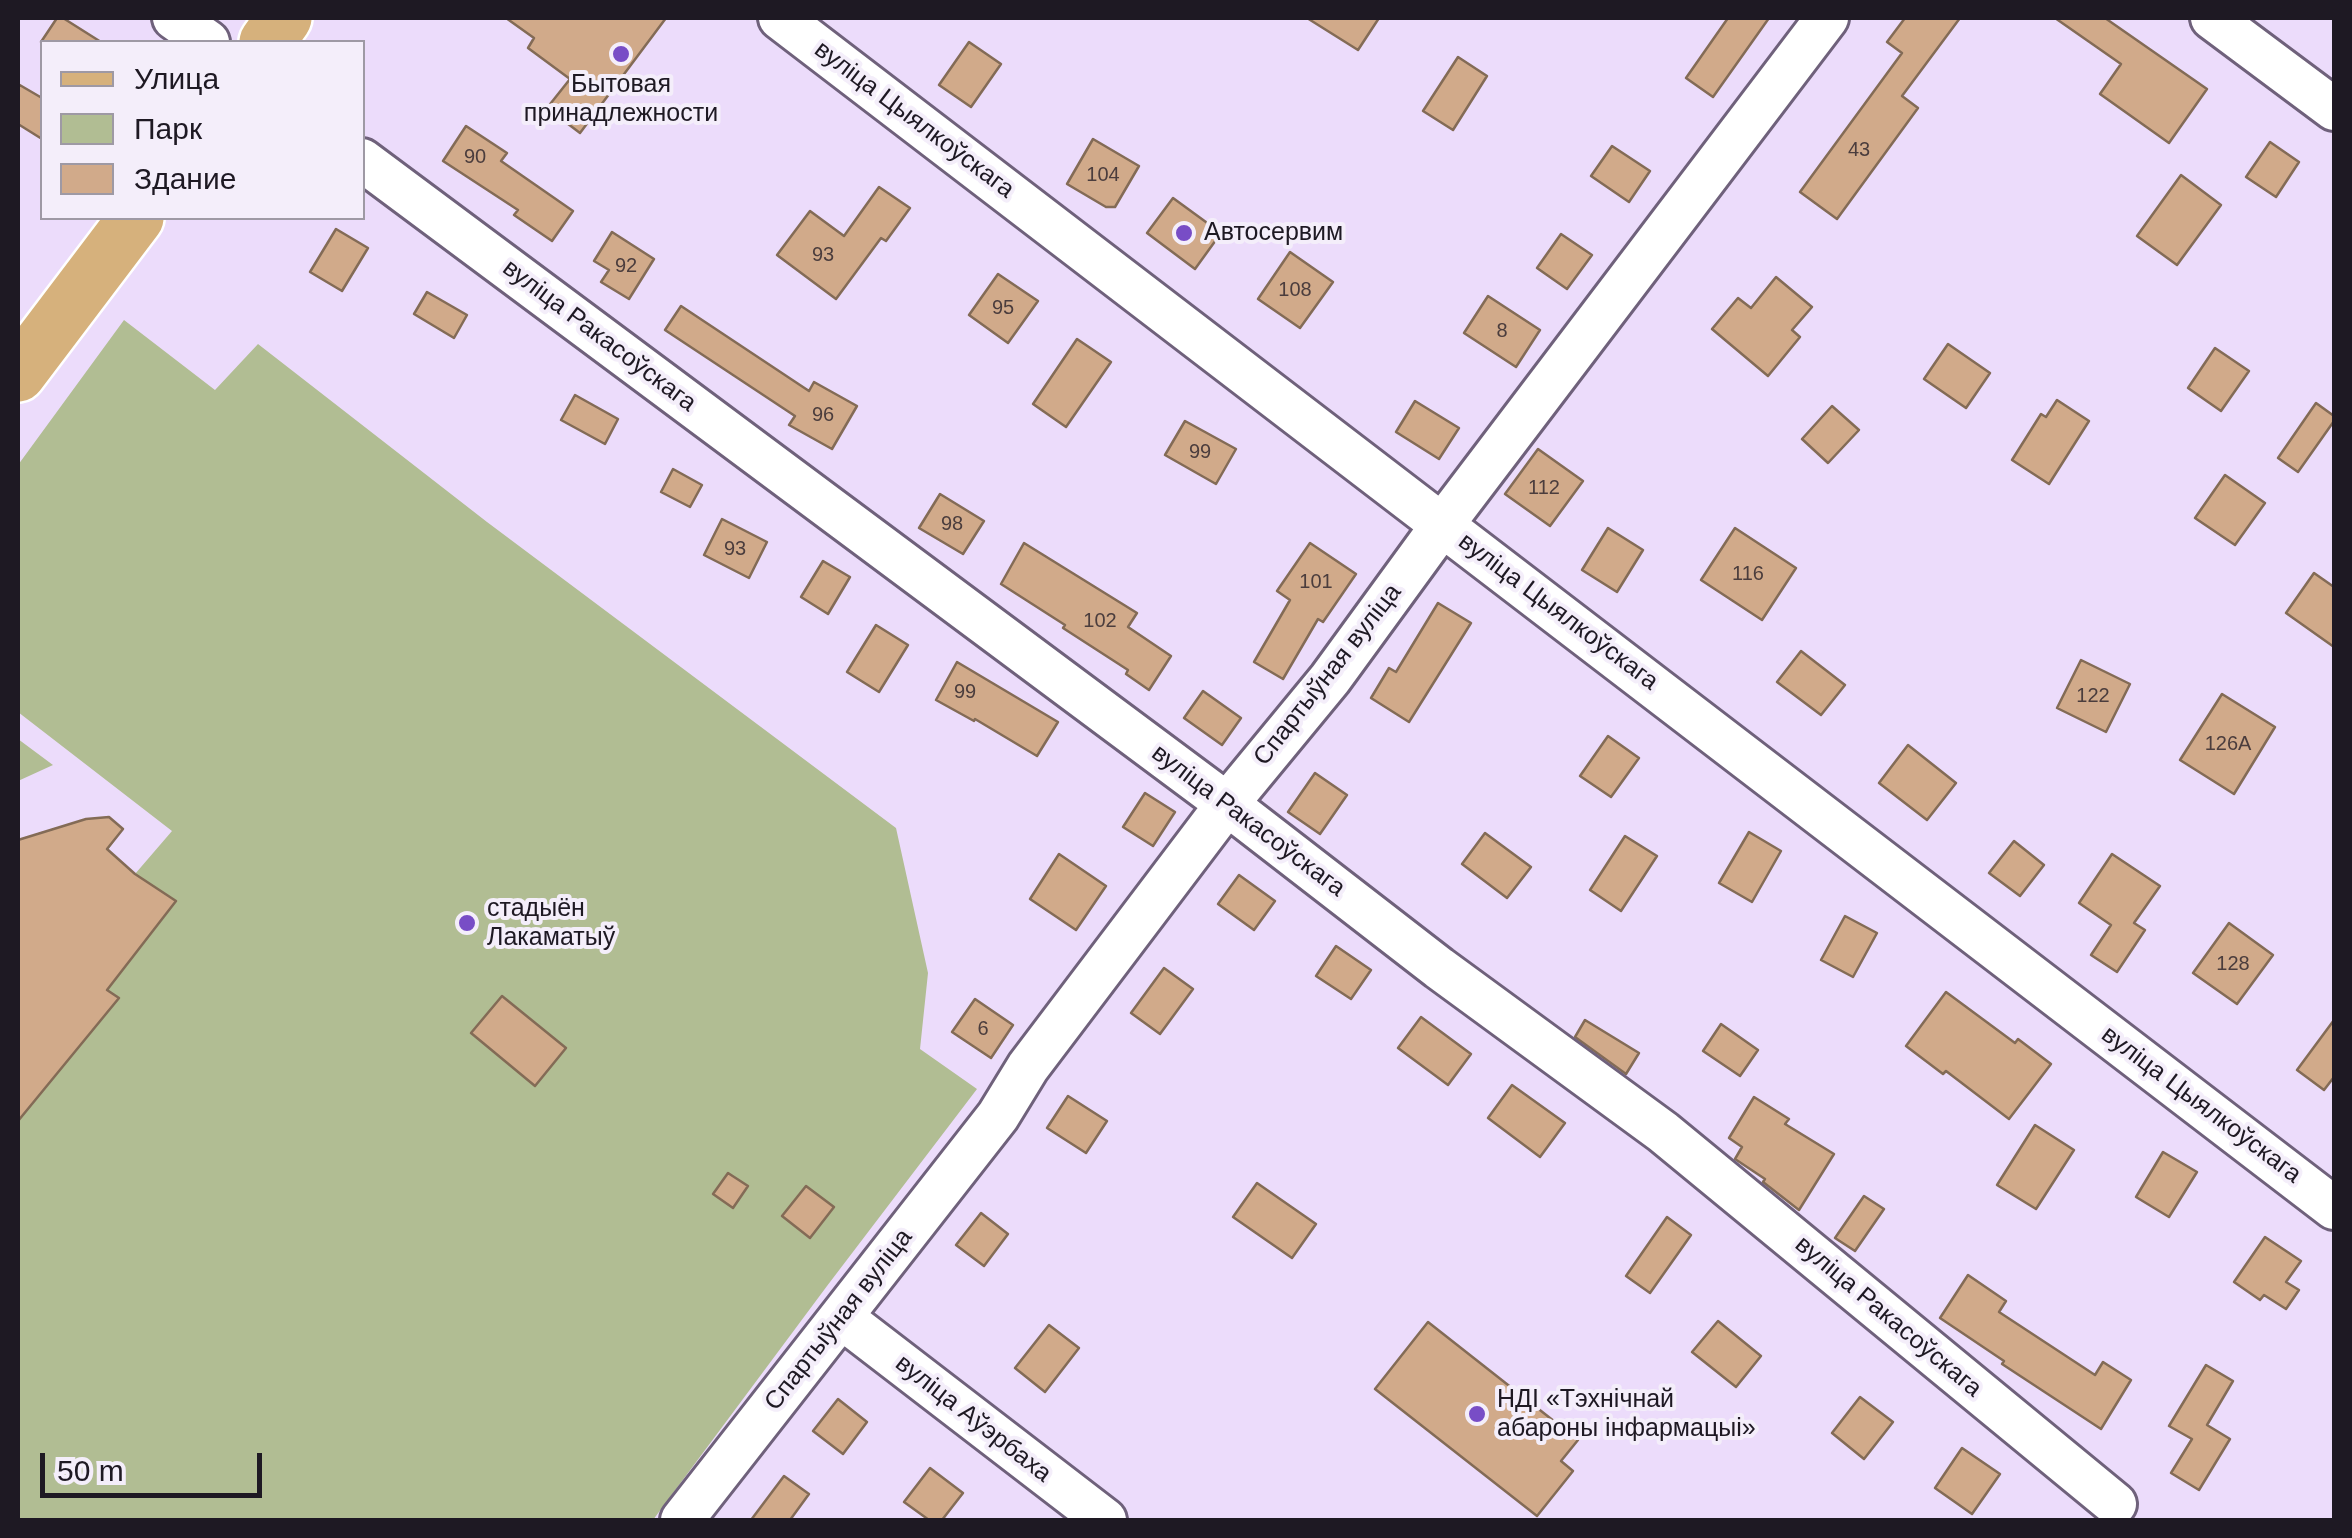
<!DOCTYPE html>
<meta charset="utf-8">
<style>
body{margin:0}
#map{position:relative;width:2352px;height:1538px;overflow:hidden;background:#ecdcfb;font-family:Arial,sans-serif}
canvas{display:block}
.frame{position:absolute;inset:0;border:20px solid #1e1923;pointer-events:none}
.legend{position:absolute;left:40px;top:40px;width:325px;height:180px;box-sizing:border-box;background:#f4eefa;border:2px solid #9e99a4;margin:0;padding:12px 18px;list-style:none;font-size:30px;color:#1e1923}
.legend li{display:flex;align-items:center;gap:20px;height:50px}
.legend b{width:50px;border:2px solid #9e99a4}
.scale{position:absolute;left:40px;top:1453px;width:222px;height:45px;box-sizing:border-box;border:5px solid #1e1923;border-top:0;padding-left:12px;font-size:30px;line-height:35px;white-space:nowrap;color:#1e1923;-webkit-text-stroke:8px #f4eefa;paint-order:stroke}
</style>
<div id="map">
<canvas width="2352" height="1538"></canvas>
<div class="frame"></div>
<ul class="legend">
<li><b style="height:12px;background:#d6b17c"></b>Улица</li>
<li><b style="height:28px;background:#b1bd93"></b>Парк</li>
<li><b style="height:28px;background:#d1aa8a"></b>Здание</li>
</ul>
<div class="scale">50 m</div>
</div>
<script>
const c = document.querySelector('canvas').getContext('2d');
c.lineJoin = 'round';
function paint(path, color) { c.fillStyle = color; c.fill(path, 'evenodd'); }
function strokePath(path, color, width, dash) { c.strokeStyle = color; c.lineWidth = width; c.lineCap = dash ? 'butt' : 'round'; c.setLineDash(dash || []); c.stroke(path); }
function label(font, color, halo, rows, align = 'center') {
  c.font = font + ' Arial,sans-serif'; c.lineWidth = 8; c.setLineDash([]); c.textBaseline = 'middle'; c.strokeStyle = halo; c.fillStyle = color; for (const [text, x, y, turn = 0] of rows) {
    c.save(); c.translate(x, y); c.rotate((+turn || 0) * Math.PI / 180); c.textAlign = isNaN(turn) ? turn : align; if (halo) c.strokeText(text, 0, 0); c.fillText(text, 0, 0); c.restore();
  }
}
const green = new Path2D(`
 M124 320 215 390 258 344 487 522 896 828 928 973 920 1049 977 1089 827 1286 653 1520H18V840L86 819 109 817 123 829 108 850 135 874 172 831 18 712V465Z
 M18 739 53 765 18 781Z`);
const building = new Path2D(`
 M57 18H63L101 42H41Z
 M506 18H666L580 133 547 108 570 79 528 48 534 38Z
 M1307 18H1379L1358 50Z
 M1728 18H1769L1713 97 1686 78Z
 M1905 18H1960L1902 96 1918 108 1837 219 1800 192 1902 53 1887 42Z
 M2055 18H2105L2207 89 2169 143 2100 94 2121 64Z
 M969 42 1001 64 971 107 939 85Z
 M1458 57 1487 76 1453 130 1423 111Z
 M18 84 42 98V139L18 124Z
 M466 126 507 153 501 161 573 211 552 241 514 215 518 210 443 161Z
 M1093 139 1139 166 1115 207H1106L1067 184Z
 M2270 142 2299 162 2276 197 2246 177Z
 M1612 146 1650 171 1629 202 1591 176Z
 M2181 175 2221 205 2177 265 2137 236Z
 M879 187 910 208 886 241 881 238 836 299 777 255 810 211 844 236Z
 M1173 198 1221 233 1195 269 1147 233Z
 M336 229 368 248 342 291 310 272Z
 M612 232 654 259 629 299 601 282 609 270 594 261Z
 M1561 234 1592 255 1567 289 1537 268Z
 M1290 252 1333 282 1300 328 1258 299Z
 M998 274 1038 301 1008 343 969 315Z
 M1776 277 1812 307 1792 330 1800 337 1768 376 1712 329 1738 298 1751 308Z
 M427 292 467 315 454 338 414 314Z
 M1488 296 1540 330 1516 367 1464 333Z
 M681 306 809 391 814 382 857 406 832 449 789 425 795 416 665 330Z
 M1077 339 1111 362 1066 427 1033 404Z
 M1948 344 1990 373 1966 408 1924 379Z
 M2215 348 2249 371 2221 411 2188 388Z
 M575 395 618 419 605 444 561 420Z
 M2057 400 2089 421 2049 484 2012 460 2041 414 2046 417Z
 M1415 401 1459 428 1439 459 1396 432Z
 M2316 403 2334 416V421L2298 472 2278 458Z
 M1832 406 1859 430 1828 463 1802 439Z
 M1185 421 1236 449 1216 484 1165 455Z
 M1538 449 1583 481 1550 526 1505 494Z
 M673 469 702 485 690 507 661 492Z
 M2225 475 2265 503 2235 545 2195 518Z
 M940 494 984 521 963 554 919 528Z
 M722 519 767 542 749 578 704 555Z
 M1608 528 1643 550 1617 592 1582 570Z
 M1735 528 1796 568 1762 620 1701 580Z
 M1024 543 1137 613 1128 627 1171 656 1149 690 1126 674 1128 670 1063 628 1065 625 1001 584Z
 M1310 543 1356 574 1323 622 1318 619 1283 679 1254 662 1290 600 1277 591Z
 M823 561 850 577 828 614 801 597Z
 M2314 573 2334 587V647L2286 613Z
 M1438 603 1471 623 1409 722 1371 698 1389 668 1396 672Z
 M876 625 908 645 879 692 847 672Z
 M1801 651 1845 685 1821 715 1777 682Z
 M2081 660 2130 684 2106 732 2057 708Z
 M957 662 1058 722 1037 756 975 719 974 721 936 700Z
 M1203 691 1241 718 1222 745 1184 718Z
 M2222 694 2275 727 2234 794 2180 760Z
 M1608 736 1639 758 1611 797 1580 776Z
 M1908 745 1956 783 1927 820 1879 783Z
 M1315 773 1347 795 1320 834 1288 812Z
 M1145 793 1175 812 1153 846 1123 827Z
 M109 817 123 829 107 849 135 874 176 901 107 990 119 998 18 1121V840L86 819Z
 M1749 832 1781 851 1752 902 1719 883Z
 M1485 833 1531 867 1507 898 1462 864Z
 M1625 836 1657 856 1621 911 1590 890Z
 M2014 841 2044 865 2020 896 1989 873Z
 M1059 854 1106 886 1076 930 1030 899Z
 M2112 854 2160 886 2134 923 2145 930 2117 972 2091 955 2111 925 2079 903Z
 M1239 875 1275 901 1254 930 1218 904Z
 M1845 916 1877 933 1853 977 1821 960Z
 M2229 923 2273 955 2237 1004 2193 973Z
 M1336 946 1371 970 1351 999 1316 976Z
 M1164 968 1193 989 1160 1034 1131 1013Z
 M1946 992 2015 1043 2018 1039 2051 1064 2009 1119 1946 1071 1943 1074 1906 1046Z
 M502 996 566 1048 535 1086 471 1033Z
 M975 999 1013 1025 991 1058 952 1032Z
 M1421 1017 1471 1054 1448 1085 1398 1048Z
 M1585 1020 1639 1053 1626 1074 1575 1037Z
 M2334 1020V1077L2324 1090 2297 1070Z
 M1721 1024 1758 1050 1740 1076 1703 1051Z
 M1512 1085 1565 1123 1540 1157 1488 1118Z
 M1068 1096 1107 1121 1086 1153 1047 1128Z
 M1754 1097 1789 1119 1785 1124 1834 1154 1799 1210 1763 1182 1765 1179 1735 1159 1742 1147 1729 1138Z
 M2035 1125 2074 1150 2036 1209 1997 1185Z
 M2163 1152 2197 1172 2169 1217 2136 1197Z
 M728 1173 748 1186 733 1208 713 1194Z
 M1257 1183 1316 1224 1292 1258 1233 1217Z
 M806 1186 834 1207 810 1238 782 1216Z
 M1864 1196 1884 1209 1855 1251 1835 1238Z
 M981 1213 1008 1234 984 1266 956 1245Z
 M1667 1217 1691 1235 1650 1293 1626 1276Z
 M2265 1237 2301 1261 2286 1282 2299 1290 2286 1309 2264 1295 2260 1300 2234 1282Z
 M1968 1275 2006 1301 1999 1312 2095 1375 2103 1362 2131 1380 2101 1429 2002 1364 2004 1361 1940 1318Z
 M1718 1321 1761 1356 1736 1387 1692 1352Z
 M1428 1322 1578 1440 1561 1461 1573 1471 1537 1516 1375 1389Z
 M1049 1325 1079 1348 1045 1392 1015 1368Z
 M2206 1365 2233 1381 2207 1425 2230 1439 2199 1490 2171 1473 2192 1439 2169 1426Z
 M1860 1397 1893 1422 1864 1459 1832 1433Z
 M838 1399 867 1422 843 1454 813 1431Z
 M1962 1448 2000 1474 1972 1514 1935 1488Z
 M930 1468 963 1493 942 1520H929L904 1502Z
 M784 1476 809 1494 790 1520H751Z`);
const minor = new Path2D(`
 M174 18 208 42
 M780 18 2334 1208
 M2212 18 2334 109
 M362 160 1227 804 1439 968 1663 1132 2115 1504
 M841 1317 1105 1520
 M682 1520 998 1116 1028 1067 1227 804 1330 679 1443 524 1827 18`);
const major = new Path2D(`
 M267 42 284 18
 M18 374 136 218`);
const markers = [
 [621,54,10,"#784dc6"],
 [1184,233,10,"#784dc6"],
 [467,923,10,"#784dc6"],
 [1477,1414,10,"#784dc6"]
];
const numberNames = [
 ["43",1859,150],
 ["90",475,157],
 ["104",1103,175],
 ["93",823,255],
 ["92",626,266],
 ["108",1295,290],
 ["95",1003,308],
 ["8",1502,331],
 ["96",823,415],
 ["99",1200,452],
 ["112",1544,488],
 ["98",952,524],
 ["93",735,549],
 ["116",1748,574],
 ["101",1316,582],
 ["102",1100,621],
 ["99",965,692],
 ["122",2093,696],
 ["126А",2228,744],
 ["128",2233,964],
 ["6",983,1029]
];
const poiNames = [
 ["Бытовая",621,85,"center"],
 ["принадлежности",621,114,"center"],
 ["Автосервим",1204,233],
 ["стадыён",487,909],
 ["Лакаматыў",487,938],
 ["НДІ «Тэхнічнай",1497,1400],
 ["абароны інфармацыі»",1497,1429]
];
const streetNames = [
 ["вуліца Цыялкоўскага",914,120,37],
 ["вуліца Ракасоўскага",599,336,37],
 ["вуліца Цыялкоўскага",1558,612,37],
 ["Спартыўная вуліца",1328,675,-52],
 ["вуліца Ракасоўскага",1248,821,37],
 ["вуліца Цыялкоўскага",2201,1105,37],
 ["вуліца Ракасоўскага",1888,1317,40],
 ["Спартыўная вуліца",839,1320,-52],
 ["вуліца Аўэрбаха",973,1419,38]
];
paint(green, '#b1bd93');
paint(building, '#d1aa8a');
strokePath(building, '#836b56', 2.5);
strokePath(minor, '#6f617b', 48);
strokePath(major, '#fff', 60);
strokePath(minor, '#fff', 42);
strokePath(major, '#d6b17c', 55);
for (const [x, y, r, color] of markers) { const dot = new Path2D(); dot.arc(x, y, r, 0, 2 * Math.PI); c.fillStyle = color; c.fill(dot); strokePath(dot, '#f4eefa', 4); }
label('20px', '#4b3d3d', null, numberNames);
label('25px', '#1e1923', '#f4eefa', poiNames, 'left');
label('25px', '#1e1923', '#f4eefa', streetNames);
</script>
